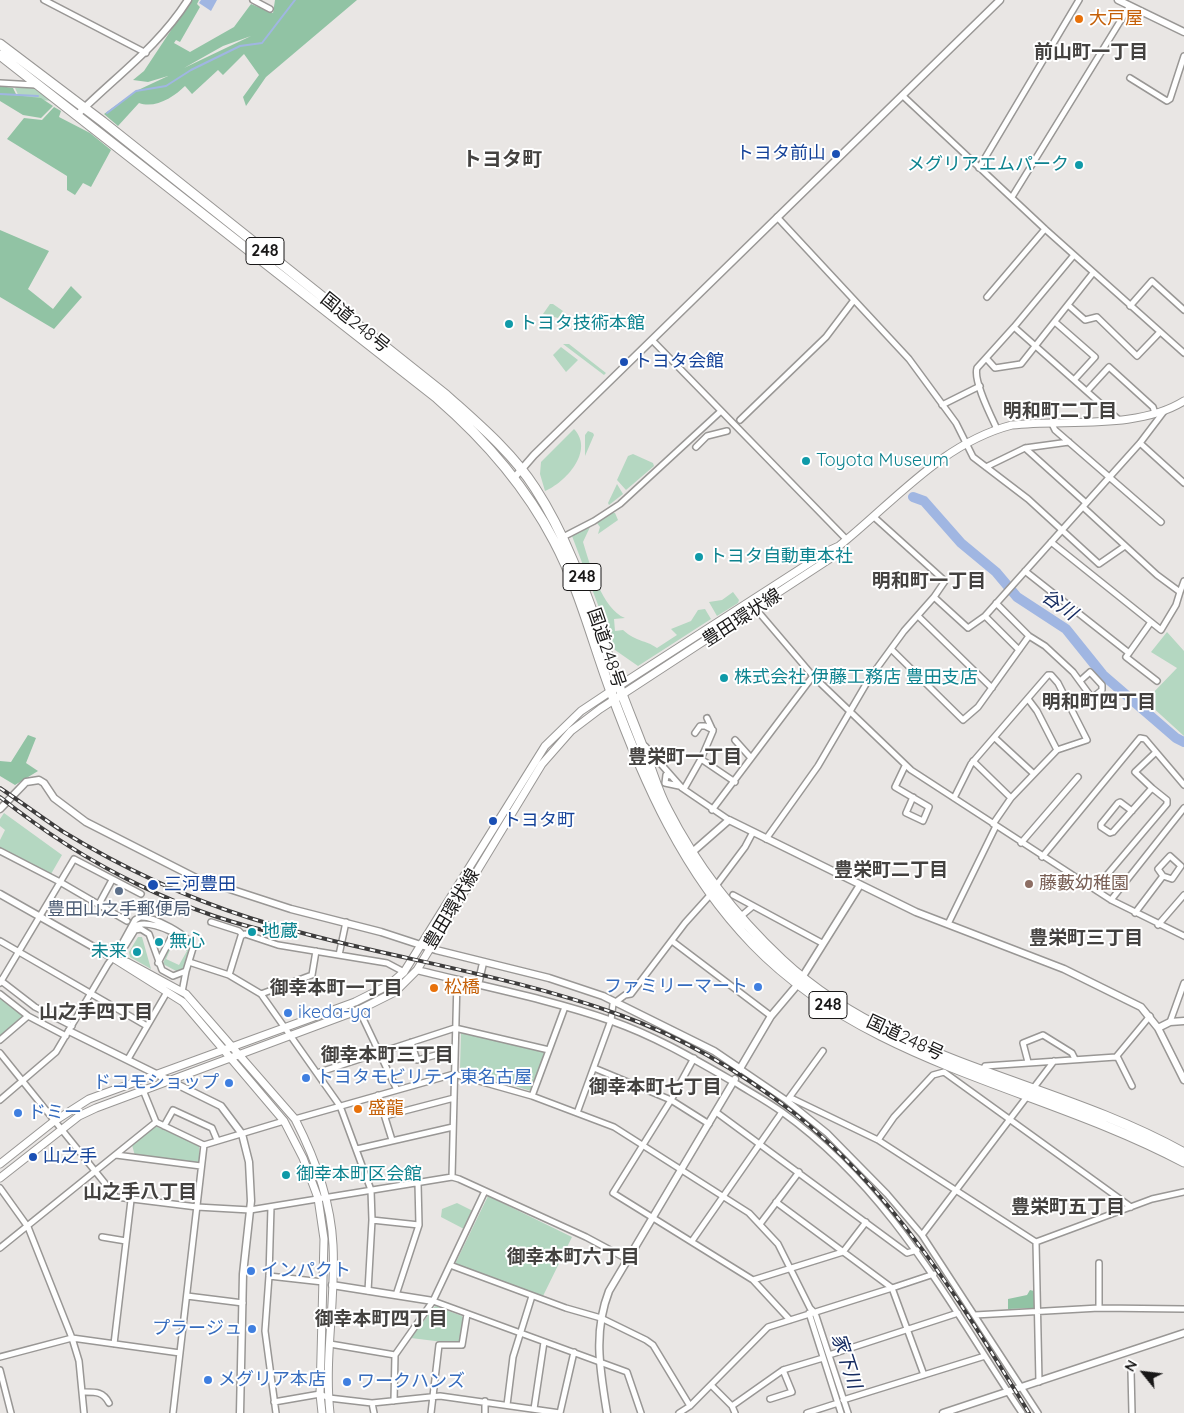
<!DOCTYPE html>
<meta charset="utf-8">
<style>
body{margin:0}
#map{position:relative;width:1184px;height:1413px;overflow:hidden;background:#e9e6e4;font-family:Quicksand,sans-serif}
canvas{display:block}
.north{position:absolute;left:1119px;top:1348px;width:50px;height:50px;-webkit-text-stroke:4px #fff;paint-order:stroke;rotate:299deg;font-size:14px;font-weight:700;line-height:20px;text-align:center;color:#181717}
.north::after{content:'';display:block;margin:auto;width:18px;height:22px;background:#181717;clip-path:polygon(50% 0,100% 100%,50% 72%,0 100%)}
</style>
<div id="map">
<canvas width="1184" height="1413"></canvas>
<div class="north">N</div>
</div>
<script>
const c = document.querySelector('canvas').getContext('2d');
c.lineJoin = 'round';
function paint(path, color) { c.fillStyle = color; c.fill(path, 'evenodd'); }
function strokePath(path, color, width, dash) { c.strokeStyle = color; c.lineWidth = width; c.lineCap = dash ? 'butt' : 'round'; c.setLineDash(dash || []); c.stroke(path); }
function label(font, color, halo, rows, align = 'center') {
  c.font = font + ' Quicksand,"Noto Sans JP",sans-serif'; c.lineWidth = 4; c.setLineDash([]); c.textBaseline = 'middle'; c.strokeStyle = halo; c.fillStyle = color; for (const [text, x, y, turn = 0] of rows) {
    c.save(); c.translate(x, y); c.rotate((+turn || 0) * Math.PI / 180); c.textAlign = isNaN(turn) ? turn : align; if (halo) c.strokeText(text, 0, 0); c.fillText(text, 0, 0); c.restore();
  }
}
const green = new Path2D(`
 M32 87 56 101 20 99 15 88Z
 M550 304H553L563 311 558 318 543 314Z
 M563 344H569L606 373 604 375Z
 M561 347 578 360 566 372 553 355Z
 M574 429C595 451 565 483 545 491L540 474 541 462Z
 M588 431 593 433 594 435 585 456V435Z
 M633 454 653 463 654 466 626 490 617 480 628 456Z
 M617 484 623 494 609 505 608 503Z
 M612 513H615L618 520 598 534 600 527 597 523Z
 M590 527 583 542C590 565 602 609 625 618L614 619 615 631 623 630C638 643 644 639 657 648L677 635 671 629 691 621 698 610 705 609 711 619 638 666 615 650 572 536Z
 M733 592 739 600 738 603 717 616 709 602 722 600Z
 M1167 632 1184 651V736L1150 705V696L1177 668 1151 652Z
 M4 813 62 855 51 874 0 849V840L5 830 0 826V819Z
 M138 937H142L151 969 130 957 129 952Z
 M177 939 185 942 189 953 183 969 178 972 163 964 168 949 170 950 166 959 179 965 187 951 175 942Z
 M0 996 26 1016 0 1039Z
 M461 1033 546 1052 531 1091 460 1069Z
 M155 1126 199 1144 200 1161 197 1163 135 1156 132 1145Z
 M488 1196 572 1237 543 1296 455 1264Z
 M457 1203 473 1211 464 1229 441 1217 442 1209Z
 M435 1306 462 1316 464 1320 462 1342 459 1344 411 1338Z`);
const forest = new Path2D(`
 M191 0H199L197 4 200 7 180 42 176 40 174 43 190 52 234 27 251 4 273 13 275 0H357L266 77 246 106 243 97 259 75 244 54 223 75 218 70 192 94 185 86C174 97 155 109 139 103L118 126 104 114 136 91 168 76 148 82 133 80 144 71ZM251 36 184 68 223 46Z
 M0 86 13 88 16 94 14 95 41 98 53 106 41 118 23 115 0 101Z
 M54 107 61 111 59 117 90 133 111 150 91 187 83 183 75 195 67 190V176L7 139 24 118 42 120Z
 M0 230 49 251 28 289 53 309 71 286 82 297 54 329 0 297Z
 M28 735 36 738 26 763 38 771 15 785 0 776V761L11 762Z
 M1030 1290 1034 1291 1035 1308 1008 1309V1299L1027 1295Z`);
const water = new Path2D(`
 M201 0H217L211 11 199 3Z`);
const stream = new Path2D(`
 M0 94 38 96
 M107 113 136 91 166 86 191 70 240 46 262 43 295 0`);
const river = new Path2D(`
 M913 497 924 501 961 543 996 572 1017 597 1066 629 1103 675 1176 738 1184 742
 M814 1320 844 1413`);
const minor = new Path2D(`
 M44 0 146 53
 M253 0 270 9
 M1130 78 1167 101 1170 99 1184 56
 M0 83 36 85
 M903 96 1045 229 1184 353
 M979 168 1079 0
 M1012 197 1129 7
 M777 217 909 359 956 423 973 457 1028 499 1099 564 1125 546
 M987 297 1045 229
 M1068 305 1085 320 1097 317 1137 356 1160 332
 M1130 306 1152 281 1184 310
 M1055 322 1095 357 1074 380
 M1014 327 1118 419
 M652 340 847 540
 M986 358 995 368 1021 364 1093 273
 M1087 391 1109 367 1153 407 1155 413
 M942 405 980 386
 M740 420 826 337 854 300
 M1051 422 1055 430 1161 522
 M997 429C991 416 973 381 977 368L1014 327 1074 255
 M1069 442 1025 448 1086 503
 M1140 443 1184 483
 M696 447 707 436 727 431
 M986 467 1025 448
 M874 517 945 581 934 597
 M563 537 594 521 620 504 721 411
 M1051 542 1161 630 1176 605 1180 592 1157 575 1083 507
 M1025 571 1129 653 1126 657 1157 681
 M1180 592 1184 581
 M750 602 813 676 911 770 1111 900 1184 936
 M996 603 1029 636 1045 646 1073 672 1092 698 1102 690V685L1090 672 1080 681
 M918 616 992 688
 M985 616 1019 650
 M891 649 963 720 978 707 1029 636
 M1129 653 1151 622
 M1028 699 1037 711 1057 750
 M707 718 713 731 701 759 735 782
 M695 733 700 726H705L713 730
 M995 738 1034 774
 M735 740 751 758
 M645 746 682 788 729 820
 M973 761 1011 798
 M905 766 895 787 929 807 923 821 906 813 913 797
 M671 776 666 775 665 783 679 786
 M684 789 701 759
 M954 798 971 764 1048 675H1051L1058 683 1087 740 1057 750 1011 798 993 824
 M712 810 813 676
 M1132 811 1120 802 1118 803 1101 824V827L1110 833 1113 832 1152 788 1135 772 1156 752
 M766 839 818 766 869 679 904 631 934 597 968 628 985 616 1140 443 1165 410
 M1021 843 1078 777
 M0 851 60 882 127 921
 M1042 857 1140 738 1145 739 1184 785
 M715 887 745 847 753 832
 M1095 889 1167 804V800L1152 788
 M733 895 822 943
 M1111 900 1184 808
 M99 904 112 880
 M1135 913 1163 876 1158 869 1170 856 1181 866 1172 879 1163 876
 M740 917 753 906
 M211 922 239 931 243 935
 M948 924 996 826
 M1158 925 1184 895
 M133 927C143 920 159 926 170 931
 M0 941 147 1026
 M672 941 771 1016
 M118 951 135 920 140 917C153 916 190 935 193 948L186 971 182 992
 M339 955 346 922
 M189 962 229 975 261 994 340 1106 371 1190 372 1220 368 1291
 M158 963 174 932
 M229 975 241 936 245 934 278 945 387 963 404 972
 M0 980 35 1007 72 1026
 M0 983 74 859 141 894
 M0 994 28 1016 66 1036
 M261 994 312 975 316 951
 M359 1010 397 1090
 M1170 1022 1184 983
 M0 1040 28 1016
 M411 1042 417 1060 455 1050
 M0 1053 116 1197 197 1207 250 1210 452 1177 459 1179 586 1237 627 1259
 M1117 1056 1132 1086
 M694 1058 671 1100 613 1193 753 1280 790 1320
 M128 1059 167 992
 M1028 1062 1023 1043 1043 1035 1072 1053 1075 1059
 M594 1068 671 1100 709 1124
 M739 1068 786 1100 827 1133 887 1194 922 1235 1038 1413
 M982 1071 985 1066 1116 1057 1150 1016
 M317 1073 455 1028 549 1050
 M734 1082C750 1092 767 1101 782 1112 892 1191 949 1304 1022 1413
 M143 1090 156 1122 204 1145 284 1121
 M378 1095 392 1140
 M532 1096 565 1007
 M789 1098 823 1051
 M791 1098 878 1140 1036 1242
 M0 1100 56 1052 108 964 118 951H122L135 930 141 929 149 934 162 970 173 976 186 971
 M716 1112 907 1253 917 1250
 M577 1113 611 1020 613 1004 625 995 631 994 685 923 712 893
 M385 1116 454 1098
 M295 1119 454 1074 532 1096 614 1127 749 1213 778 1244 810 1308 815 1313 848 1413
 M164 1126 173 1110 212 1128 217 1140
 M878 1140 894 1117 933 1075 944 1072 1131 1207
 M357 1149 453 1127
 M116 1155 201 1166
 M452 1177 457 980
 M0 1188 28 1227 72 1338 79 1361 84 1413
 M776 1202 892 1288 934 1274
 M271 1207 269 1276 265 1331 276 1413
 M372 1220 419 1225
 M760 1224 799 1172
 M922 1235 1054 1061
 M102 1237 126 1241
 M692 1241 782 1112
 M1036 1242 1152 1199 1184 1192
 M1036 1242 1039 1382
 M0 1248 156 1122
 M450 1265 566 1308 601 1318 646 1340 653 1345 690 1406
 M269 1276 323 1282
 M753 1280 843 1252 866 1222
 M396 1295 419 1225 418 1183
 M187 1296 243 1303
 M433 1301 627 1372 641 1413
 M1099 1308V1263
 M809 1313 841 1413
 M975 1315 1099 1308 1184 1309
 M114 1344 131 1200
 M330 1344 395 1355
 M829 1355 958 1313
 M0 1357 72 1338 180 1353
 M0 1370 11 1413
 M1131 1371 1132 1413
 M711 1385 732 1406 735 1413
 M82 1392C95 1392 103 1391 109 1403
 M770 1399 792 1392 783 1370
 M843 1400 985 1356
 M394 1401 395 1355 433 1301 485 1191
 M274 1402 320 1394 329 1398 372 1403 440 1396 560 1413
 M372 1403 374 1413
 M507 1405 513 1357 532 1296
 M732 1406 783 1370 823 1358
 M534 1409 544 1342
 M173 1413 204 1145
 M431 1413 439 1345H462L467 1314
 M485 1413V1401
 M560 1413 574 1352
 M679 1413 690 1406 768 1327 892 1288 924 1375
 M807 1413 838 1403`);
const tertiary = new Path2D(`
 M1118 0 1184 32
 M77 115C116 76 158 47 188 0
 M514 478 534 455 1000 0
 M0 809 26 782 39 780 44 783 54 798 86 822 196 878 291 909 381 932 436 950 549 978 603 996 714 1051 739 1068
 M689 855 729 820 916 912 1064 969 1141 1007 1158 1028 1184 1080
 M0 894 113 958
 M417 970C481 986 549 999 612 1021 655 1036 694 1059 734 1082
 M478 985 483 963
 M1158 1028 1170 1022 1184 1021
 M69 1031 221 1106 242 1134 249 1162 251 1201 243 1274 240 1413
 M738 1072 771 1016 798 984 860 885
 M332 1285 433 1301
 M607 1413C600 1370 593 1332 609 1291L735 1079
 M943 1413 1184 1333`);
const secondary = new Path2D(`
 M113 958 183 1002 284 1121 303 1158 318 1198 324 1239 320 1394 322 1413
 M119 961 127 962 186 994 295 1119C315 1158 331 1201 333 1245 336 1301 324 1357 330 1413
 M0 1164 53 1122 89 1099 355 1002 389 985 404 972 545 746 581 711 611 691 828 551 839 546
 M0 1178 79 1116 96 1108 359 1010 395 992 417 970 542 764 571 731 600 709 831 558 839 546C894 502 942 443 1012 425 1065 419 1138 430 1184 401`);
const trunk = new Path2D(`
 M0 44 103 122 446 395C477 423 512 452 535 488 574 548 593 616 618 683 626 706 636 729 644 751 652 770 657 791 667 809 696 866 735 916 782 960 894 1065 1054 1080 1184 1153
 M0 55 437 398C483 438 526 487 554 541 579 588 592 640 610 689 644 782 684 873 753 944 870 1065 1041 1086 1184 1162`);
const rail = new Path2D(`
 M0 788C21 802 41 817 62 831 121 867 184 897 250 918 371 956 500 971 620 1015 682 1037 742 1073 794 1113 895 1193 962 1304 1029 1413
 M0 797C84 864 185 916 290 936`);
const markers = [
 [1079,19,5,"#e8710a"],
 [836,154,5,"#1a4fb4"],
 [1079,165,5,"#0f9aa8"],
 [509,324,5,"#0f9aa8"],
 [624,362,5,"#1a4fb4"],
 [806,461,5,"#0f9aa8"],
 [699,557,5,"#0f9aa8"],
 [724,678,5,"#0f9aa8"],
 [493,821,5,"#1a4fb4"],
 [1029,884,5,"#8d6e63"],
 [153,885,6,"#1a4fb4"],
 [119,891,5,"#5c6f8a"],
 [252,932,5,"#0f9aa8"],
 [159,942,5,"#0f9aa8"],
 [137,952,5,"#0f9aa8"],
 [758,987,5,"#3f7fe0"],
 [434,988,5,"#e8710a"],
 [288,1013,5,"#3f7fe0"],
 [306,1078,5,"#3f7fe0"],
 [229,1083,5,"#3f7fe0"],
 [358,1109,5,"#e8710a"],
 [18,1113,5,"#3f7fe0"],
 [33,1157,5,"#1a4fb4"],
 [286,1175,5,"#0f9aa8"],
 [251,1271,5,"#3f7fe0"],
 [252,1329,5,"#3f7fe0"],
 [208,1380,5,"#3f7fe0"],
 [347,1382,5,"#3f7fe0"]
];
const shields = [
 [265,251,38],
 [582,577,38],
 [828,1005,38]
];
const shieldNames = [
 ["248",265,251],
 ["248",582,577],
 ["248",828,1005]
];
const foodNames = [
 ["大戸屋",1089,19],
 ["松橋",444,988],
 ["盛龍",368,1109]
];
const transitNames = [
 ["トヨタ前山",826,154,"right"],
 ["トヨタ会館",634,362],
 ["トヨタ町",503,821],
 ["三河豊田",164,885],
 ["山之手",43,1157]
];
const cultureNames = [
 ["メグリアエムパーク",1069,165,"right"],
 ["トヨタ技術本館",519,324],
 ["Toyota Museum",816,461],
 ["トヨタ自動車本社",709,557],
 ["株式会社 伊藤工務店 豊田支店",734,678],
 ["地蔵",262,932],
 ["無心",169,942],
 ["未来",127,952,"right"],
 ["御幸本町区会館",296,1175]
];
const streetNames = [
 ["国道248号",355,323,39],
 ["豊田環状線",742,618,-33],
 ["国道248号",606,648,71],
 ["豊田環状線",452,909,-59],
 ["国道248号",905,1038,25]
];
const educationNames = [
 ["藤藪幼稚園",1039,884]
];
const serviceNames = [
 ["豊田山之手郵便局",119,910]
];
const shopNames = [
 ["ファミリーマート",748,987,"right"],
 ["ikeda-ya",298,1013],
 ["トヨタモビリティ東名古屋",316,1078],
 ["ドコモショップ",219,1083,"right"],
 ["ドミー",28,1113],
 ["インパクト",261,1271],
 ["プラージュ",242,1329,"right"],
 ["メグリア本店",218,1380],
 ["ワークハンズ",357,1382]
];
const neighbourhoodNames = [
 ["前山町一丁目",1091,52],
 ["明和町二丁目",1060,411],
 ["明和町一丁目",929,581],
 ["明和町四丁目",1099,702],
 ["豊栄町一丁目",685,757],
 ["豊栄町二丁目",891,870],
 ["豊栄町三丁目",1086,938],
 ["御幸本町一丁目",336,988],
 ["山之手四丁目",96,1012],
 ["御幸本町三丁目",387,1055],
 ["御幸本町七丁目",655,1087],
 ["山之手八丁目",140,1192],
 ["豊栄町五丁目",1068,1207],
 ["御幸本町六丁目",573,1257],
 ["御幸本町四丁目",381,1319]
];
const waterNames = [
 ["谷川",1059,605,35],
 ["家下川",846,1361,72]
];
const quarterNames = [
 ["トヨタ町",502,160]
];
paint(green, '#b4d7c1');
paint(forest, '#91c3a4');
paint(water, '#a0b6e2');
strokePath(stream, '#a0b6e2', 2);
strokePath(river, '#a0b6e2', 10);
strokePath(minor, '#999795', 8);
strokePath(tertiary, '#999795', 9);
strokePath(secondary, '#999795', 9);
strokePath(trunk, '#999795', 11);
strokePath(minor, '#fff', 5);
strokePath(tertiary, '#fff', 6);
strokePath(secondary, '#fff', 7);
strokePath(trunk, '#fff', 9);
strokePath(rail, '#3d3c3c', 4);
strokePath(rail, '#fff', 2, [5.5]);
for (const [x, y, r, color] of markers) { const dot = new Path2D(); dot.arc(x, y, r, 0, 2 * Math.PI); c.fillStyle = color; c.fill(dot); strokePath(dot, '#fff', 2); }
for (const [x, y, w] of shields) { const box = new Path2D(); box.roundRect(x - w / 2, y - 13.5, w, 27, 4); c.fillStyle = '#fff'; c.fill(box); strokePath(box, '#181717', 1); }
label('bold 16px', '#181717', null, shieldNames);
label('18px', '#c56008', '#fff', foodNames, 'left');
label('18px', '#164399', '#fff', transitNames, 'left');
label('18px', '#0d838f', '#fff', cultureNames, 'left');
label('18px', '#181717', '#fff', streetNames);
label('18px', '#785e54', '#fff', educationNames, 'left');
label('18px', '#4e5e75', '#fff', serviceNames);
label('18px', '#366cbe', '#fff', shopNames, 'left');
label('bold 19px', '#444240', '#fff', neighbourhoodNames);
label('italic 19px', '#162c61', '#fff', waterNames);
label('bold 20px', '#444240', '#fff', quarterNames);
</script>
